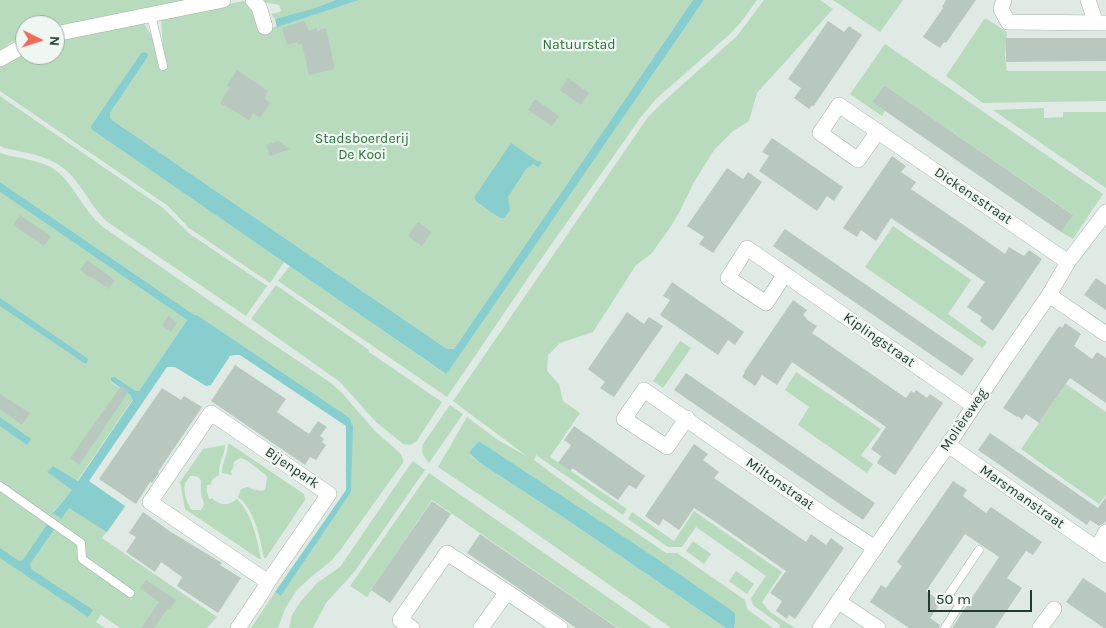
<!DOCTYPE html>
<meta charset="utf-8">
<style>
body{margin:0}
#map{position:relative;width:1106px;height:628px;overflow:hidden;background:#dfeae4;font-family:Karla,sans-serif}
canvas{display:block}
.north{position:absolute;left:15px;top:15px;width:50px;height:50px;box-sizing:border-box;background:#f0f7f2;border:1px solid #9daba4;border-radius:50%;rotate:94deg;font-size:14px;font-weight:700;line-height:20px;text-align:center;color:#213a2f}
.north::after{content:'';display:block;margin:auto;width:18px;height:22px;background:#ef6859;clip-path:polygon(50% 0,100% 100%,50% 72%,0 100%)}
.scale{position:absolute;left:928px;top:590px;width:104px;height:22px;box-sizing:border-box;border:2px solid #213a2f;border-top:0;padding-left:6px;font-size:15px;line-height:18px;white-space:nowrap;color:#213a2f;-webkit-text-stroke:4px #f0f7f2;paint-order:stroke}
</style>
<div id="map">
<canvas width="1106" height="628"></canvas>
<div class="north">N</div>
<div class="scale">50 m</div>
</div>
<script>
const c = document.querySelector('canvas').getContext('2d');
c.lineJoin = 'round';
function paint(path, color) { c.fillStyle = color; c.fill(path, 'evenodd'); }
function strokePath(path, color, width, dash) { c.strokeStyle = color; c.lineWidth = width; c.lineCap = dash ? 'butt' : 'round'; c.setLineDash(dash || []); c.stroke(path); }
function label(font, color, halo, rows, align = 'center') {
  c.font = font + ' Karla,sans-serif'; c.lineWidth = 4.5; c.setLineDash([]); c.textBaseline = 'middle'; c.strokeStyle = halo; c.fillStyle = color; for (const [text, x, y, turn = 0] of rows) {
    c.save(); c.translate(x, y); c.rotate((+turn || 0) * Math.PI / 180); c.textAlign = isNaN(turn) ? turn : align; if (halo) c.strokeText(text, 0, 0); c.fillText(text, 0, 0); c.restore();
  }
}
const green = new Path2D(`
 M0 0H209L55 31V25H25V38L12 42 0 50Z
 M261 0H336L311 9 275 19 271 14 280 12 281 10 279 5 263 2Z
 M359 0H693L454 349H447L112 120 110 117V113L147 58 143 52 141 53 91 126V129L284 262 270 283 189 228 168 206 0 91V62L25 49V55H55V39L143 22 153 38 163 51 161 17 244 1 256 11 262 31Z
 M704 0H757L741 22 730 34 656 99 641 117 539 262 447 397 278 281 290 266 444 373H447Z
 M764 0H820L833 9 757 93 749 121 733 131 714 150 693 184 679 213 669 229 651 254 636 265 593 332 560 343 548 355 547 371 559 384 563 401 580 413 550 457 627 509 623 515 536 455 534 460 587 499 666 553H677L745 600 747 609 773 628H734L735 623 734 613C651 553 565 498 479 441L469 452 471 456 480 463 560 515 726 628H671L504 511 438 467 467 417 498 440 528 457 453 401 648 117 662 103 737 36Z
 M833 0H903L880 32Z
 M985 18 1007 32 1005 56 1007 71H1106V101L983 103 946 76Z
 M885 44 1103 194 1073 239 1061 232 1072 214 884 85 872 102 885 111 882 116 850 94Z
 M0 96 163 208 190 234 267 286 246 316 106 221C94 209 86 194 76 181 58 156 31 154 4 148L0 146Z
 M1044 108V118L1063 117V112H1106V188L993 110Z
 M0 153C16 158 34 159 49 166 66 175 74 192 85 207 90 214 96 221 103 227 179 279 254 332 331 383L342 393 375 431 401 454 403 459V463L341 549 332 560 311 577 296 591 285 609 278 628H251L275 592 281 596 351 492 352 422 350 418 197 315 193 314 0 182Z
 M0 192 187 320 139 391H136L115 377 111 380 112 383 130 395 133 399 77 481 53 466 72 490 53 512 71 505 109 528 102 538 217 617 207 628H120L101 615 96 622 105 628H0Z
 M893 226 971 280 948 314 987 342 982 348 865 267Z
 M276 285 369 350V352L442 402 416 442 410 445 403 444 376 422 340 382 251 319Z
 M680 341 691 348 663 388 653 381Z
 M796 372 881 429 861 455 873 464 867 473 798 425 809 407 785 390Z
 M1066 384 1106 412V495L1099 504 1021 449Z
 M450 405 463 414 429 463C423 456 421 453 423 444Z
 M228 444H230L304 494 305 500 266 558H264C260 538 255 510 238 497L241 489 247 487C253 489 259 492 265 490L267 478 266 475C258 470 250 460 240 458L234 462 233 468 231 471 232 475 222 473C222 462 228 455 228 444Z
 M225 445C225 455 218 462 219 475L213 479 210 485H207V492L209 499 212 498C220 506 228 506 237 499 252 513 257 539 261 559H259L185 509 180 482 203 449ZM190 476C205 475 200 484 201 493 201 497 204 501 204 505L201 510H192C187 505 183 490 185 484 185 482 190 477 190 476Z
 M413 461 425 470 355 571 326 603 313 628H289L292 615 301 601 317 583 340 567 405 472Z
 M429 473 652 628H618L432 500 367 597 350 586Z
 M694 511 782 572 762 602 770 612 795 628H780L779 624 753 605 751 598 766 576 696 527 682 547H668L628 519 632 512 674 541Z
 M693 541 711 554 704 564 686 551Z
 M736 571 754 584 747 594 729 581Z`);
const water = new Path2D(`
 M336 0H359L277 27 275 19 311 9Z
 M693 0H704L448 372 446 374 91 129V126L141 53 145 52 148 54 147 58 110 113V117L112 120 447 349H454Z
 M511 143 537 161H539L542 163 538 167 533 164 526 169 508 197 510 210 504 218H500L477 202 475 199V196Z
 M0 182 193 314 197 315 350 418 353 426 351 492 281 596 275 592 346 490V426L240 355H234L230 356 211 385 206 386 175 367H167L89 481 125 506 124 508 107 532 69 508 61 519 53 513 72 490 47 472 53 466 78 481 133 400 130 395 111 381V378L112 377H115L136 391H139L187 320 0 192Z
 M0 298 87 358 88 359 87 363H84L0 306Z
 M0 417 31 439 27 445 0 426Z
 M479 441C565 498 651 553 735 613V623L734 628H726L560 515 480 463 471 455 469 452Z
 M48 523 55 528 30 564 31 569 93 610 88 617 0 558V548L19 561 23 560Z`);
const building = new Path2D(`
 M946 0H976L946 43 944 42 940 48 923 37 943 8 942 7Z
 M304 21 309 31 317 28V31L326 28 335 69 309 75 302 44 298 45 297 42 287 45 282 28Z
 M828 21 844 32 849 26 862 35 813 107 812 105 809 109 794 98 801 88 788 79Z
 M1006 38H1106V61L1006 62Z
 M237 70 268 91 264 98 270 103 260 118 253 113 249 120 220 103 230 87 227 85Z
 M568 78 589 93 581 105 560 90Z
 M884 85 1073 215 1061 232 872 102Z
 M535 99 559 116 552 126 528 110Z
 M772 138 843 187 834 201 827 196 817 211 759 171 769 156 762 152Z
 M278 141 290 149 270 156 266 145Z
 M892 156 906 166 901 172 916 182 911 189 968 228 1005 254 1009 247 1024 256 1029 250 1042 259 993 331 980 321 982 317 967 307 985 282 924 240 891 218 876 241 861 230 857 237 843 228Z
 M727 168 743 179 748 172 762 182 713 253 699 244 704 237 687 226Z
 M20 215 51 236 44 246 13 225Z
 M418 222 431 232 422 246 408 236Z
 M785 229 974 359 962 376 773 246Z
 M87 260 115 280 109 289 90 276 89 277 80 270Z
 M1096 278 1106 285V310L1084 295Z
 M672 282 744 332 735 345 728 340 718 355 660 315 670 300 663 296Z
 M793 300 807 310 803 315 807 318 806 319 817 326 812 333 890 387 906 398 911 391 914 393 916 390 927 398 930 394 943 403 895 475 877 463 881 456 871 449 886 427 792 362 777 385 762 375 755 386 742 377 745 372H744Z
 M627 312 644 324 649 317 663 326 614 397 600 388 605 382 588 369Z
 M168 316 177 323 171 332 162 325Z
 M1065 323 1081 334 1074 346 1092 359 1097 352 1106 358V403L1070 378 1039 423 1026 414 1022 420 1018 416 1017 417 1003 408 1059 326 1062 328Z
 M235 365 286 399 277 412 309 434 318 421 327 427 320 436 324 439 322 442 326 445 316 460 310 457 305 465 211 401Z
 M686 373 875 503 863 520 674 390Z
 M121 386 129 391 79 465 70 458Z
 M162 388 181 400 184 396 202 407 158 472 159 473 152 483 150 482 136 504 99 479Z
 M0 394 30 413 22 425 0 409Z
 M574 426 645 476 636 489 629 485 618 500 572 468 571 471 558 463 571 445 564 440Z
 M990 433 1098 508 1106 497V521L1104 523 1099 526 1090 520 1087 525 978 450Z
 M694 444 708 454 703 460 719 472 714 478 806 542 811 534 826 545 831 538 844 548 795 619 789 615 787 619 776 611 782 601 770 593 786 571 711 519 694 508 679 530 663 519 659 526 645 516Z
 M953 481 967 490 963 496 986 513 991 507 1042 542 1033 555 1026 551 1007 578 1022 588 995 628H952L999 557 965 534 926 591 941 602 930 618 940 625 939 628H909L870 602 881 585 886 588 902 566 897 562Z
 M432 501 451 514 390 603 371 590Z
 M143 512 171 532 222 563 220 565 241 578 218 613 177 586 182 577 161 562 155 572 126 552 136 537 129 533Z
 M480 534 581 603 617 628H576L566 621 467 553Z
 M1083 578 1106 593V628H1104L1066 602Z
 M146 580 176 600 170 609 168 608 154 628H141L159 602 140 588Z`);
const lane = new Path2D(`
 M151 14 163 66
 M0 486 81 543 82 559 130 593
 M945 628 960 604 948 596 979 550`);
const street = new Path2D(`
 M253 0 259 7 265 27
 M1004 0 1001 9 1008 22 1106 23
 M1088 0 1096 23
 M55 34 223 0
 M0 59 25 45
 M878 131 858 160 820 133 839 105 1068 262
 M785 274 766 303 728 278 747 248 974 406
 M1049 295 1106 334
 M211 413 329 494 268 582 150 502Z
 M687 418 667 447 624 419 644 390 823 514 875 548
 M948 445 1106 555
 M1097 548 1106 532
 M839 602 878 628
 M238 628 261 594 268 582
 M412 628 400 620 447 553 507 592 560 628
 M481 628 507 592
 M820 628 906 503 948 445 1002 363 1049 295 1068 262 1106 212
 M1040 628 1054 609`);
const parkNames = [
 ["Natuurstad",579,45],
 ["Stadsboerderij",362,139],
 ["De Kooi",362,155]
];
const streetNames = [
 ["Dickensstraat",973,196,34],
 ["Kiplingstraat",879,340,35],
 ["Molièreweg",964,420,-56],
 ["Bijenpark",292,468,34],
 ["Miltonstraat",780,484,35],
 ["Marsmanstraat",1022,497,35]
];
paint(green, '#b8dbbd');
paint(water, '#88cecf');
paint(building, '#b8c8bf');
strokePath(lane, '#a2b2aa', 9);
strokePath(street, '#a2b2aa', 16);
strokePath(lane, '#fff', 8);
strokePath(street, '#fff', 15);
label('14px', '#2c703c', '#f0f7f2', parkNames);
label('14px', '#213a2f', '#f0f7f2', streetNames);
</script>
